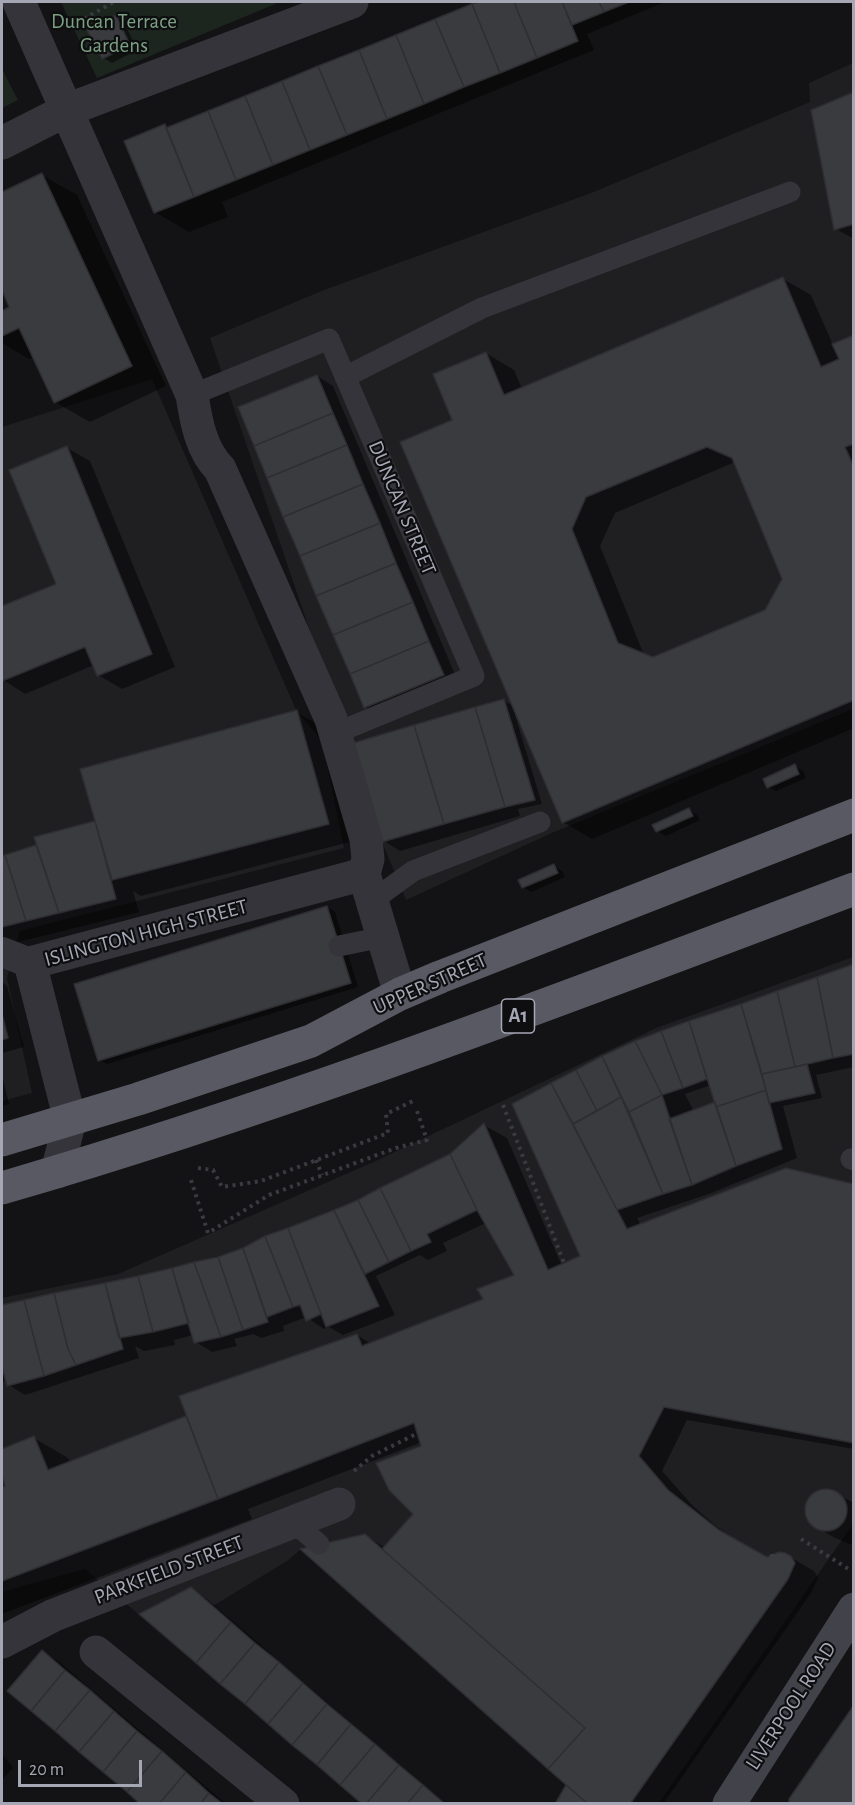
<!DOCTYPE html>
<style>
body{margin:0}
#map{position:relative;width:855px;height:1805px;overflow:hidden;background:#131315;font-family:"Alegreya Sans",sans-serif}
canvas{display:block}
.frame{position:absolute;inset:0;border:3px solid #a5a7b5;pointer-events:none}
.scale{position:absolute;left:18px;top:1760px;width:124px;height:27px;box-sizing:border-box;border:3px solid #a5a7b5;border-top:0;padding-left:8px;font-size:18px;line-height:21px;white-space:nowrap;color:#a5a7b5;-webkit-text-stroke:4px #0e0e10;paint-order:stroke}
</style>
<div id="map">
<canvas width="855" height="1805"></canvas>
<div class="frame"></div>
<div class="scale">20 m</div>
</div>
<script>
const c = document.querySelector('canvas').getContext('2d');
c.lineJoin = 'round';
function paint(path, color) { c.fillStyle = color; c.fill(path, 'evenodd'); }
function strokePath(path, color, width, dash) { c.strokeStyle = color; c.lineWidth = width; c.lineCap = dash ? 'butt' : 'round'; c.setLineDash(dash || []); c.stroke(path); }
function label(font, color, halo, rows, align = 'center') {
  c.font = font + ' "Alegreya Sans",sans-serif'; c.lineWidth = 4.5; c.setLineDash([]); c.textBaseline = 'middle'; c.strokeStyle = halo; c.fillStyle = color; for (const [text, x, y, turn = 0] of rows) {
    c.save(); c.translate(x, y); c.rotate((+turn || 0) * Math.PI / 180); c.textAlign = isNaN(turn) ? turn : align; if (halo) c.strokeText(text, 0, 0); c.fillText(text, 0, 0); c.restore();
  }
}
const built = new Path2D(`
 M853 63V709L554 832 406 900 382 842 210 338 324 290 591 193 810 102 809 83Z
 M152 379 296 710 322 741 344 848 20 931 7 978 32 1093 2 1101V427Z
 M853 957V1524L659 1803H588L301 1549 287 1561 213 1606 231 1622 196 1663 85 1569 2 1592V1298L118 1274 378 1160 656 1028Z`);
const green = new Path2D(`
 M61 2H280L97 78Z
 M2 69 18 100 2 108Z`);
const shadow = new Path2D(`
 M482 2H665L587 34 594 50 222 202 228 217 189 232 155 212 165 126 169 129Z
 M116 17 124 22 137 50 112 63 104 58Z
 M854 93V239L836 229Z
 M42 175 77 195 166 386 90 422 55 402 34 357 29 359 2 343V312L11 308 2 288V194Z
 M783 279 811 295 833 345 854 337V728L592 839 563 822 517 714 515 715 542 804 518 809 520 816 400 851 384 841 504 701 514 706 454 420 486 353 514 370 522 389ZM735 462 784 579 766 611 653 659 644 655 600 546 615 513Z
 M317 376 333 386 459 684 382 717 365 707Z
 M67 448 90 461 175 667 122 689 98 675 94 665 25 694 2 679V608L58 585Z
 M296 712 325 728 357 840 141 896 133 891 139 912 2 946V858L94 823 97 825Z
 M795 766 803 771 806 778 776 791 768 787Z
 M689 810 697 815 700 820 666 836 657 831Z
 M554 866 562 871 565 877 531 892 523 887Z
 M327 907 335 912 358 987 107 1064 99 1060Z
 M854 966V1067L816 1075 822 1098 783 1106 797 1158 709 1194 637 1218 641 1225 854 1185V1449L687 1420 662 1471 692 1505 717 1527 767 1559 790 1557 814 1571 818 1578 811 1593 663 1804H557L567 1787 573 1790 364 1535 386 1548 415 1514 422 1442 248 1509 252 1519 2 1614V1489L7 1486 2 1472V1451L34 1438 68 1458 70 1462 185 1418 189 1420 357 1335 371 1344 485 1299 516 1276 486 1223 443 1243 447 1251 428 1260 420 1255 376 1276 395 1315 343 1335 329 1327 324 1329 306 1317 283 1326 284 1331 261 1338 253 1334 234 1339 237 1346 212 1352 196 1342 194 1335 174 1340 175 1345 144 1351 135 1346 139 1358 25 1395 9 1385 7 1380 2 1382V1307L138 1277 244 1249 265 1237 335 1212 451 1155 484 1125 507 1138 562 1266 582 1257 514 1105 636 1042ZM711 1085 717 1103 694 1112 685 1094Z
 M2 982 7 986 24 1047 2 1053Z
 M2 1074 9 1104 2 1106Z
 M827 1489 854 1503V1543L850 1544 835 1538 811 1524 805 1510 820 1490Z
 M191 1589 207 1599 445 1804H364Z
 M42 1652 58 1661 226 1804H142Z
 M2 1754 13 1768 2 1780Z`);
const building = new Path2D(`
 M478 2H514L537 58 500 73 472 4Z
 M514 2H562L578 41 537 58Z
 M562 2H599L604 12 572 25Z
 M599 2H629L604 12Z
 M472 4 500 73 464 87 435 19Z
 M116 15 130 45 102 59 87 30Z
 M435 19 464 87 424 104 396 35Z
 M396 35 424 104 387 119 359 50Z
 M359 50 387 119 347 135 318 66Z
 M318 66 347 135 310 150 282 81Z
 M282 81 310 150 273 165 245 96Z
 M854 92V224L834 230 811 110Z
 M245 96 273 165 236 180 208 111Z
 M208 111 236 180 194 197 166 128Z
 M165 124 194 197 154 213 124 141Z
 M42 173 132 366 54 403 19 328 2 336V311L9 307 2 290V192Z
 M783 277 821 367 839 359 832 344 854 335V444L845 447 854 467V700L562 823 400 442 452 420 433 374 486 352 504 395ZM707 447 732 458 782 579 765 610 653 657 618 643 572 529 586 497Z
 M317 375 333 413 254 446 238 407Z
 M333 413 347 445 267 478 254 446Z
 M347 445 363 484 283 517 267 478Z
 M67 446 152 654 97 676 85 647 2 681V606L56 584 9 470Z
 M363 484 380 523 300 556 283 517Z
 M380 523 396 563 316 596 300 556Z
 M396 563 413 602 333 635 316 596Z
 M413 602 429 641 350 674 333 635Z
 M429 641 444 675 364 708 350 674Z
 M504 699 535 800 505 807 475 707Z
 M475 707 505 807 444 824 414 725Z
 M297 710 329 824 112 880 80 769Z
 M414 725 444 824 382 842 353 743Z
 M795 764 799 774 767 788 763 779Z
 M689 808 693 816 656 832 652 825Z
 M95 821 116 899 59 913 34 837Z
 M36 845 59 913 26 921 5 855Z
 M5 855 26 921 2 927V856Z
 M554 864 558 873 522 888 518 880Z
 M327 906 351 983 98 1061 74 984Z
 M854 964V1054L833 1058 817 977Z
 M817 977 833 1058 795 1067 777 991Z
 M777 991 795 1067 762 1074 741 1004Z
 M741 1004 766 1090 716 1107 689 1021Z
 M2 1014 8 1038 2 1040Z
 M689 1021 707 1079 683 1088 661 1031Z
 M661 1031 683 1088 662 1095 635 1041Z
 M635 1041 662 1095 629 1112 602 1056Z
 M602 1056 621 1097 597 1111 576 1070Z
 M807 1064 815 1093 769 1103 762 1074Z
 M576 1070 597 1111 573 1124 551 1083Z
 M551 1083 627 1229 786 1168 854 1184V1443L664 1407 639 1456 668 1490 719 1530 767 1557 779 1552 785 1553 791 1556 795 1563 788 1579 630 1804H588L548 1769 585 1728 382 1549 413 1514 389 1490 376 1463 421 1446 414 1423 218 1499 179 1396 357 1334 362 1346 483 1299 477 1289 514 1275 477 1210 450 1154 484 1123 548 1270 580 1256 512 1104Z
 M766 1090 782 1149 736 1166 716 1107Z
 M662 1095 692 1185 663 1194 629 1112Z
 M621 1097 663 1194 617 1210 573 1124Z
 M715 1102 736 1166 692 1185 669 1119Z
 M450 1154 477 1210 427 1234 431 1242 411 1251 380 1188Z
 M380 1188 411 1251 389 1262 358 1200Z
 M358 1200 389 1262 365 1274 334 1210Z
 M334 1210 379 1306 326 1327 288 1228Z
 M288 1228 321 1314 306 1321 300 1305 293 1307 265 1236Z
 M265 1236 293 1307 267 1317 243 1248Z
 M243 1248 268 1322 243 1330 218 1257Z
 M218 1257 243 1330 221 1337 194 1262Z
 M194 1262 221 1337 194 1343 172 1268Z
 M172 1268 189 1323 153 1332 138 1276Z
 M138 1276 153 1332 119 1338 105 1283Z
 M105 1283 123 1349 76 1365 68 1349 54 1293Z
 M54 1293 68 1349 76 1365 44 1376 24 1300Z
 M24 1300 44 1376 7 1386 2 1367V1305Z
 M186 1416 218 1499 2 1581V1487L5 1486 2 1476V1449L34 1436 48 1470Z
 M805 1510a21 21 0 1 1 42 0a21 21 0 1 1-42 0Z
 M365 1534 585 1728 548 1769 300 1549Z
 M191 1587 231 1622 196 1663 139 1614Z
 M231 1622 255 1643 220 1684 196 1663Z
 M255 1643 279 1662 245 1704 220 1684Z
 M42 1650 65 1670 31 1711 7 1691Z
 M279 1662 303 1683 268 1724 245 1704Z
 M65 1670 90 1690 55 1731 31 1711Z
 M303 1683 327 1704 292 1745 268 1724Z
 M90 1690 114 1711 79 1752 55 1731Z
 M327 1704 351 1724 317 1765 292 1745Z
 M854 1705V1804H789V1799Z
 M114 1711 137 1731 103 1772 79 1752Z
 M351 1724 375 1744 340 1785 317 1765Z
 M137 1731 162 1751 127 1792 103 1772Z
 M375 1744 399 1765 366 1804H362L340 1785Z
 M162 1751 186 1772 159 1804H140L127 1792Z
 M399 1765 423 1785 407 1804H366Z
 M186 1772 209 1793 200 1804H159Z
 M423 1785 445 1804H407Z
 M566 1785 588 1804H555Z
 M209 1793 223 1804H200Z`);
const path = new Path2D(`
 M71 26 114 2
 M503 1105 564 1263
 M316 1160 322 1175
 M198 1168 213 1170 222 1187 261 1181 388 1133 386 1114 413 1101
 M191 1180 208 1233 269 1195 396 1148 427 1140 417 1111
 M599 1387 635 1412
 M354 1471 372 1456 418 1433
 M801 1539 850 1570
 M772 1554V1569L742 1556 687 1519 578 1409 615 1371 849 1418`);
const service = new Path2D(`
 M345 377 482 308 790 192
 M192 395 329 339 474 676 336 733
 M372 901 413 871 540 822
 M339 946 383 937
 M851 1159 854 1160
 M294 1523 319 1544`);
const pedestrian = new Path2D(`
 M2 952 30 963`);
const minor = new Path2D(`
 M19 2 192 395C196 421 201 450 220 469L331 719 366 839 368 859 364 874 400 994
 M2 143 67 110 352 2
 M57 1172 70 1120 30 963 364 874
 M2 1642 54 1615 339 1504
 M96 1652 283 1804`);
const secondary = new Path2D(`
 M729 1804 854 1609`);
const trunk = new Path2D(`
 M2 1140 138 1099 311 1041 400 994 440 977 854 815
 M2 1188C291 1104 572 995 854 889`);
const shields = [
 [518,1016,33]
];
const shieldNames = [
 ["A1",518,1016]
];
const parkNames = [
 ["Duncan Terrace",114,22],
 ["Gardens",114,46]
];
const streetNames = [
 ["DUNCAN STREET",402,508,67],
 ["ISLINGTON HIGH STREET",146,933,-15],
 ["UPPER STREET",430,984,-24],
 ["PARKFIELD STREET",169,1570,-21],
 ["LIVERPOOL ROAD",791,1706,-57]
];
paint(built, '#1f1f22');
paint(green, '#1d251f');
paint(shadow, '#0007');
paint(building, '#3a3b3f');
strokePath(building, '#2e2d31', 1.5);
strokePath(path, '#3a3b41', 4, [3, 4.5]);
strokePath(service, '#34343a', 21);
strokePath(pedestrian, '#34343a', 30);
strokePath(minor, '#34343a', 33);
strokePath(secondary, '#42434a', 33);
strokePath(trunk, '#585962', 33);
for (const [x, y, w] of shields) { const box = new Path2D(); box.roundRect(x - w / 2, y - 17, w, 34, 4.5); c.fillStyle = '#0e0e10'; c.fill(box); strokePath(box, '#a5a7b5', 1.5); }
label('bold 20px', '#a5a7b5', null, shieldNames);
label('21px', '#7ba083', '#0e0e10', parkNames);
label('21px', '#a5a7b5', '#0e0e10', streetNames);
</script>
